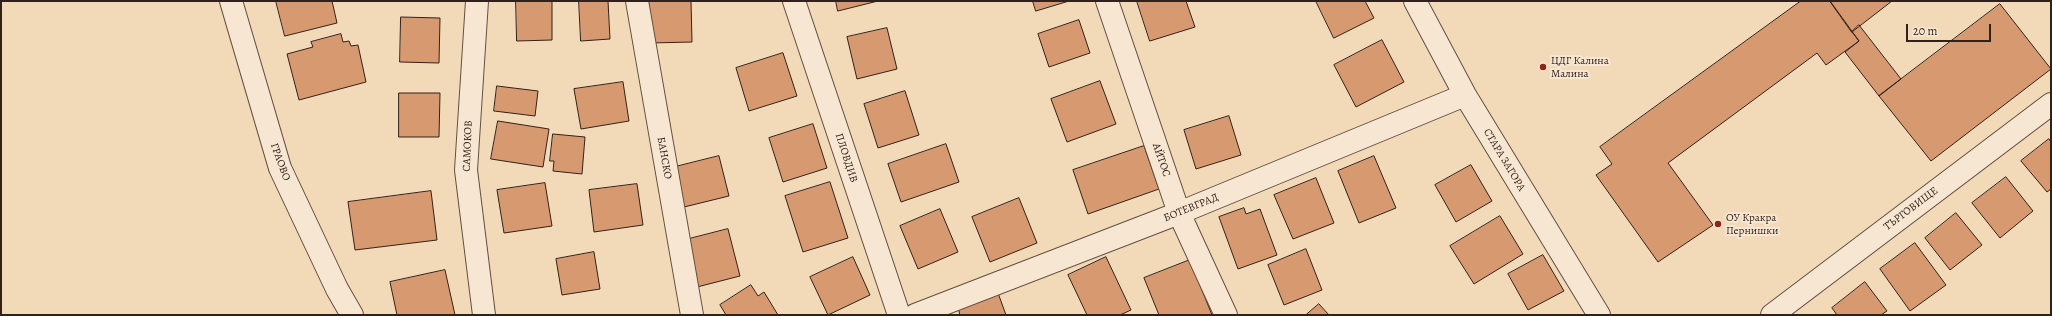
<!DOCTYPE html>
<meta charset="utf-8">
<style>
body{margin:0}
#map{position:relative;width:2052px;height:316px;overflow:hidden;background:#f2dab9;font-family:Alegreya,serif}
canvas{display:block}
.frame{position:absolute;inset:0;border:2px solid #32211a;pointer-events:none}
.scale{position:absolute;left:1906px;top:24px;width:85px;height:18px;box-sizing:border-box;border:2px solid #32211a;border-top:0;padding-left:5px;font-size:12px;line-height:14px;white-space:nowrap;color:#32211a;-webkit-text-stroke:3px #f7e7d2;paint-order:stroke}
</style>
<div id="map">
<canvas width="2052" height="316"></canvas>
<div class="frame"></div>
<div class="scale">20 m</div>
</div>
<script>
const c = document.querySelector('canvas').getContext('2d');
c.lineJoin = 'round';
function paint(path, color) { c.fillStyle = color; c.fill(path, 'evenodd'); }
function strokePath(path, color, width, dash) { c.strokeStyle = color; c.lineWidth = width; c.lineCap = dash ? 'butt' : 'round'; c.setLineDash(dash || []); c.stroke(path); }
function label(font, color, halo, rows, align = 'center') {
  c.font = font + ' Alegreya,serif'; c.lineWidth = 4; c.setLineDash([]); c.textBaseline = 'middle'; c.strokeStyle = halo; c.fillStyle = color; for (const [text, x, y, turn = 0] of rows) {
    c.save(); c.translate(x, y); c.rotate((+turn || 0) * Math.PI / 180); c.textAlign = isNaN(turn) ? turn : align; if (halo) c.strokeText(text, 0, 0); c.fillText(text, 0, 0); c.restore();
  }
}
const building = new Path2D(`
 M276 1H332L337 23 285 36Z
 M516 1H552V40L517 41Z
 M579 1H608L610 39 581 41Z
 M649 1H691L692 42 650 43Z
 M836 1H878L838 11Z
 M1033 1H1069L1036 11Z
 M1137 1H1186L1195 27 1150 41Z
 M1316 1H1365L1374 18 1334 38Z
 M1801 1H1830L1859 41 1826 65 1817 53 1668 163 1713 225 1658 262 1596 175 1612 164 1600 147Z
 M1830 1H1892L1852 32Z
 M2000 4 2051 69 1931 161 1879 96Z
 M401 17 440 18 439 63 400 62Z
 M1079 20 1090 53 1049 67 1038 34Z
 M1859 25 1901 79 1879 96 1845 52 1859 41 1852 32Z
 M887 28 897 69 857 79 847 37Z
 M341 34 343 42 349 41 351 46 358 45 366 82 299 100 287 54 313 47 311 42Z
 M1382 40 1404 82 1356 107 1334 65Z
 M783 53 797 96 749 111 736 68Z
 M1100 81 1116 124 1067 142 1051 99Z
 M623 82 629 121 581 129 574 89Z
 M497 86 538 91 535 116 494 111Z
 M905 91 919 135 878 148 864 104Z
 M399 93H440L439 137H399Z
 M1229 116 1241 155 1196 169 1184 130Z
 M498 121 549 129 543 167 491 159Z
 M813 124 827 168 783 182 769 138Z
 M553 134 585 137 582 174 553 171 554 161H550Z
 M2049 139 2051 142V189L2047 192 2021 161Z
 M946 144 959 182 901 202 888 164Z
 M1144 146 1159 189 1088 214 1073 170Z
 M719 156 729 196 684 207 675 167Z
 M1374 156 1396 208 1359 223 1338 171Z
 M1471 165 1492 201 1456 222 1435 185Z
 M2006 177 2033 211 2000 238 1972 203Z
 M1316 178 1334 223 1293 239 1274 195Z
 M830 182 848 238 803 252 785 196Z
 M545 183 552 226 504 233 497 190Z
 M637 184 643 225 594 232 589 190Z
 M431 191 437 240 355 250 348 202Z
 M1019 198 1037 243 990 262 972 217Z
 M1244 208 1246 214 1260 209 1277 255 1238 269 1219 217Z
 M940 209 958 252 918 269 900 226Z
 M1956 213 1982 245 1950 270 1925 238Z
 M1500 216 1523 254 1474 284 1450 246Z
 M728 229 740 276 697 287 685 240Z
 M1915 243 1946 285 1910 311 1880 269Z
 M1306 249 1322 290 1284 305 1268 265Z
 M594 252 600 289 562 295 556 259Z
 M1543 255 1564 291 1528 310 1508 274Z
 M853 257 870 295 828 315 810 277Z
 M1106 257 1131 310 1120 315H1087L1068 275Z
 M1190 260 1212 315H1159L1144 278Z
 M445 270 455 315H397L390 282Z
 M1865 282 1887 311 1881 315H1837L1832 308Z
 M751 285 758 296 764 292 778 315H726L720 305Z
 M998 293 1006 315H960L958 308Z
 M1319 304 1329 315H1306Z`);
const minor = new Path2D(`
 M231 1 280 168 337 289 352 315
 M477 1 466 170 484 315
 M637 1 692 315
 M794 1 899 315
 M1107 1 1179 213 1226 315
 M1415 1 1465 95 1599 315
 M915 315 1179 213 1465 95
 M1772 315 2051 104`);
const markers = [
 [1543,67,4,"#8f2418"],
 [1718,224,4,"#8f2418"]
];
const poiNames = [
 ["ЦДГ Калина",1551,61],
 ["Малина",1551,74],
 ["ОУ Кракра",1726,218],
 ["Пернишки",1726,231]
];
const streetNames = [
 ["САМОКОВ",468,146,-88],
 ["БАНСКО",664,158,80],
 ["ПЛОВДИВ",846,158,72],
 ["АЙТОС",1161,160,71],
 ["СТАРА ЗАГОРА",1504,160,59],
 ["ГРАОВО",280,162,70],
 ["БОТЕВГРАД",1191,208,-22],
 ["ТЪРГОВИЩЕ",1911,209,-37]
];
paint(building, '#d69970');
strokePath(building, '#32211a', 1);
strokePath(minor, '#624f42', 24);
strokePath(minor, '#f7e7d2', 22);
for (const [x, y, r, color] of markers) { const dot = new Path2D(); dot.arc(x, y, r, 0, 2 * Math.PI); c.fillStyle = color; c.fill(dot); strokePath(dot, '#f7e7d2', 1.5); }
label('11px', '#32211a', '#f7e7d2', poiNames, 'left');
label('11px', '#32211a', '#f7e7d2', streetNames);
</script>
